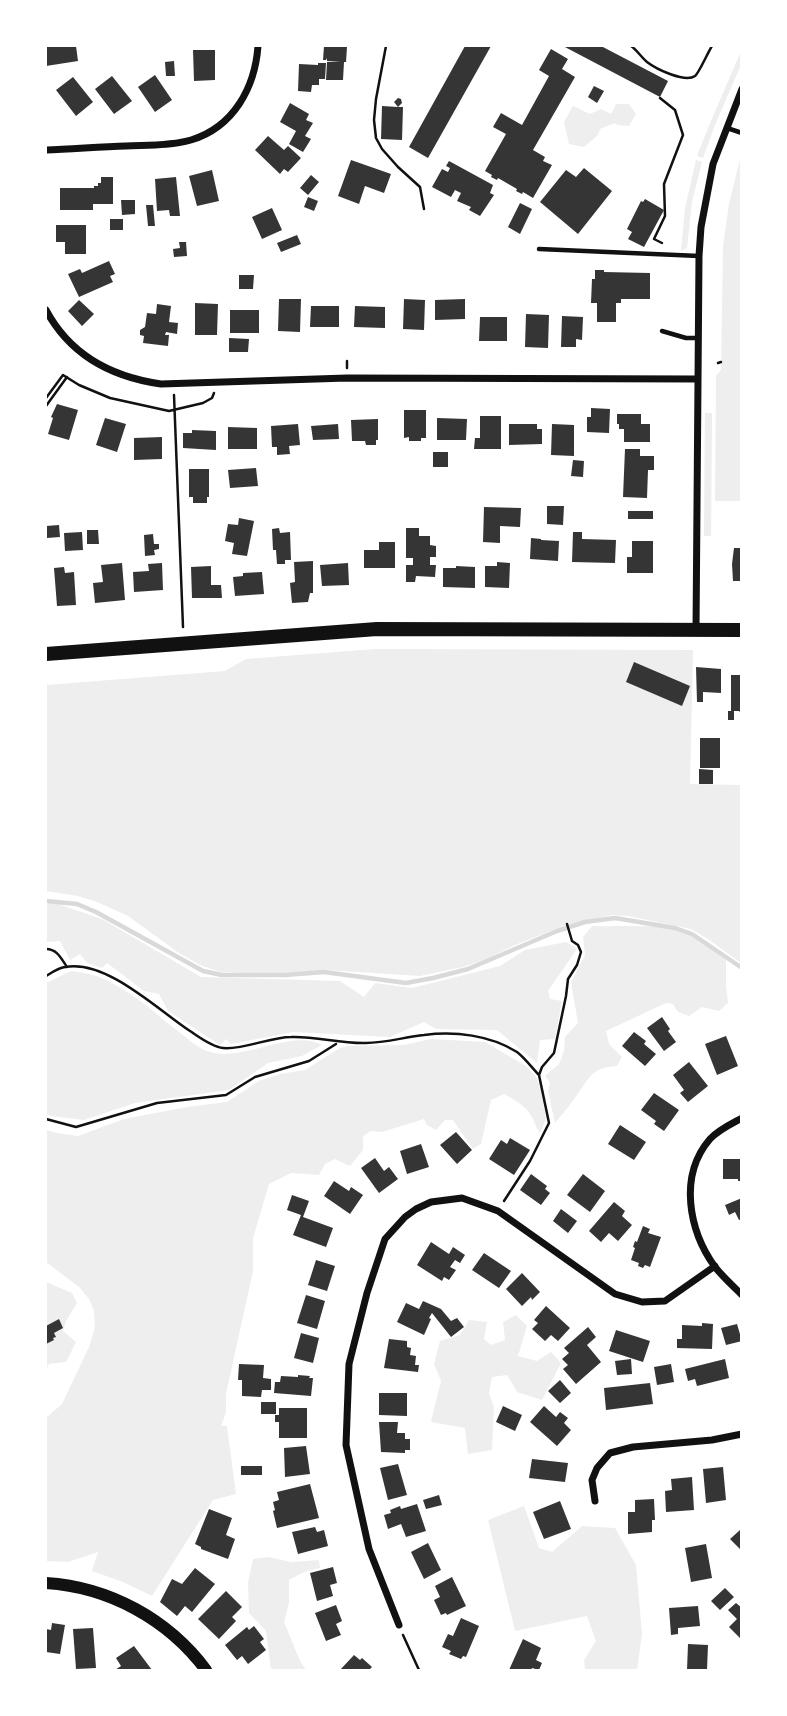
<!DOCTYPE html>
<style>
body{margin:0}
#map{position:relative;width:787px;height:1716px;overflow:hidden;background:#fff;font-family:Literata,serif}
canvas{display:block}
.frame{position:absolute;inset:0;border:47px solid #fff;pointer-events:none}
</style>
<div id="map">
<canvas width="787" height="1716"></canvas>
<div class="frame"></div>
</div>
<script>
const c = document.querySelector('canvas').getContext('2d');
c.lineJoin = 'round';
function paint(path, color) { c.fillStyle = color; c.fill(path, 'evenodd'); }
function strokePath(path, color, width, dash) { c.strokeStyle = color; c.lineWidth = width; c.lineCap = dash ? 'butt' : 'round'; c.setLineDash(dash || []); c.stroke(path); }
const green = new Path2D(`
 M741 51V65L715 125 703 158 697 156 708 128Z
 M616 104H629L636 114 629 126 617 125 615 123 600 129 598 135 584 147 569 144 564 122 573 106 590 114 601 109 611 114Z
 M741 155V501H715L716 376 721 370 723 246 729 204Z
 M696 160 702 162 692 202 687 248 681 251 685 208Z
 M705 413H712L711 536H704Z
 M375 649 693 650 690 784 741 785V963L708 939 691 929 628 916 612 915 563 926 515 945 486 959 463 967 420 976 327 970 267 974 221 972 200 965 179 953 128 916 97 902 78 896 46 891V685L225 671 246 659Z
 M52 902 102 919 201 977 340 981 364 997 375 983 412 988 500 966 525 950 566 942 577 949 548 991 550 999 562 1001 555 1039 540 1040 537 1063 497 1030 436 1029 424 1022 390 1037 293 1032 231 1044 226 1039 220 1045 168 1011 159 994 144 991 107 963 102 968 87 963 80 954 70 960 60 941 46 942V905Z
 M592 926C618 927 655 924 680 930 697 935 712 950 726 960V985L728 1003 719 1011 702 1007 689 1016 678 1012 673 1004 666 1003 606 1031 609 1044 622 1057 617 1066C591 1068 591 1076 577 1095 571 1104 563 1113 555 1123L548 1091 550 1083 545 1076 559 1064 564 1051 565 1037 578 1023 571 982 585 955 583 937Z
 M71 971C78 972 86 973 93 975 124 985 149 1008 174 1028 185 1036 196 1048 210 1052 242 1062 293 1028 322 1045L302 1056 268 1063 229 1090 135 1103 84 1120 50 1116 46 1113V983Z
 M431 1039 485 1042 526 1066 537 1078 541 1091 546 1119 540 1133C536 1128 535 1123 532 1117 526 1106 515 1100 504 1094L491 1100 481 1144 473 1149 453 1120H445L436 1130 427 1125 424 1119 382 1132 371 1131 363 1136V1150L350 1166 335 1159 325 1164 319 1175 291 1173 269 1184 253 1238V1271L226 1394V1412L221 1426H227L236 1494 213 1500 152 1596 123 1582 92 1571 98 1552 68 1562 46 1561V1418L62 1404 89 1347 95 1327 94 1311 89 1299 79 1287 46 1262V1130L57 1133 78 1136 124 1119 187 1107 227 1102 259 1081 280 1074 305 1070 340 1048 348 1046 404 1045Z
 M46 1282 72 1293 77 1303 66 1321 63 1331 76 1342 66 1362 49 1364 46 1370Z
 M516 1315 527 1326 518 1356 537 1361 551 1352 561 1363 542 1400 517 1392 507 1375 492 1377 489 1393 494 1407 492 1450 468 1454 465 1428 431 1422 441 1381 434 1364 440 1341 460 1335 469 1320 487 1322 484 1339 491 1345 505 1340 503 1322Z
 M524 1506 539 1548 552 1552 582 1526 615 1528 636 1565 642 1634 637 1670H585L584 1660 596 1641 587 1616 515 1631 488 1520Z
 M268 1557 291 1562 319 1560 320 1568 304 1572 289 1580V1603L284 1622 300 1661 306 1670H271L266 1631 249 1613 248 1583 253 1559Z`);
const stream = new Path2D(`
 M46 901 77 904 96 912 203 971 222 975H285L324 972 406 983 433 978 468 969 557 931 585 922 615 918 675 928 692 934 742 968`);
const building = new Path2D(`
 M58 46H76L78 61 46 66V47Z
 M324 46 347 47 346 62H344L343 80H326L327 62H341L327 61V58L326 60H323Z
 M465 46H491L428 158 409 147Z
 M563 46H601L668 81 660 97Z
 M551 49 568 59 562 69 575 77 533 150 545 157 543 161 552 165 533 198 523 192 522 194 516 191 517 189 498 178 497 180 491 177 492 175 485 171 506 134 493 127 501 113 522 125 549 76 539 70Z
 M193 50H215V80L194 81Z
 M174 61 175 76H166L165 62Z
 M318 63H326L325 79H319V85H312L311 92 298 91 299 64 318 65Z
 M155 75 172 100 155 112 138 87Z
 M112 76 132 101 114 114 95 89Z
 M73 77 93 102 76 116 56 90Z
 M594 86 604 91 597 103 588 97Z
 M398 98 401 99 402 103 398 107H403L402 140 381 139 382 106 398 107 394 102Z
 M290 103 309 114 306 120 313 123 305 136 311 139 303 152 289 144 296 131 280 122Z
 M268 136 284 150 288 146 301 158 288 172 284 169 280 174 255 150Z
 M351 160 391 174 384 193 365 186 359 204 338 196Z
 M449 161 493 185 490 193 494 195 480 216 469 210 471 207 457 201 461 193 455 190 451 197 432 187 442 169 448 172 450 168 446 166Z
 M584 168 612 191 578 234 540 202 566 170 576 177Z
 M212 170 219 201 197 206 189 176Z
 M311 175 319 182 308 195 300 188Z
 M101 177H113V204H93V210H60V188H94V186H98V183H101Z
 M176 177 180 216H170L169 210 157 211 155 179Z
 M308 197 318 201 314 211 304 207Z
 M645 199 664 210 644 247 628 239 632 232 627 229 641 201 643 202Z
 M121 200H135V214L122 215Z
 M520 203 532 209 520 234 508 227Z
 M146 205H153L155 226H148Z
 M272 208 282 230 262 239 252 217Z
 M110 219H123V230H110Z
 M56 225H86V254H65V242H56Z
 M297 235 301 244 281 252 277 243Z
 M179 242H186L187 256 174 257 173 249 180 248Z
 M109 261 115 274 110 276 113 282 79 297 68 274 80 269 82 273Z
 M595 270H604V272L650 273V299H621V303H616V322H597V303H591L592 279H595Z
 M239 275H254L253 289H239Z
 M279 299H301L300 332 278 331Z
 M404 299 425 300 424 330 403 329Z
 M465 299V319L435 320V300Z
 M79 300 94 314 82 326 68 311Z
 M195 303 218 304 217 335H195Z
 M157 304 171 306 169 322 178 323 177 334 166 332 165 335H169L168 346 143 343 144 336 140 335V330L145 327 147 313 156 314Z
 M311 306H339V327H310Z
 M355 306 385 307V328L354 327Z
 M230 310H259V333H230Z
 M526 314 549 315 548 348 525 347Z
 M562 316 583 317 582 340 576 339V347H561Z
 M480 317H507V341H479Z
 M229 338 249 339 248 352H229Z
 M57 404 78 410 69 440 48 434 53 418 51 417Z
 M591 408 610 409 609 433 587 432V417H591Z
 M404 410H426V438H421V441H409V437L404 438Z
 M617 414H641V424H650V442H624V429H619V424H617Z
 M480 416H501V449H474L475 438H480Z
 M105 418 126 424 117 452 96 445Z
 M437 418 467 419 466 440H437Z
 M378 419V440H376V445H366L365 441H352L351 420Z
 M298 424 300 445 289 446 290 454 277 455V447H272L271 426Z
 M338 424 339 439 313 440 311 426Z
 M509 424H537V429H542V444L509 445Z
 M552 424 574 425V456L551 455Z
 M228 427 257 428V449H228Z
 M192 430 216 431V450L183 448V433H192Z
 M162 437V459L134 460V438Z
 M625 449H640V456H654V470H648L647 498 623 497Z
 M433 452H448V467H433Z
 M573 460 584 461 583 477 571 476Z
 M256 468 258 486 230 488 228 470Z
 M189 469H209V497H207V503H193V497H189Z
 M547 506H564L563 525 547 524Z
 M484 507 521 508 520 527 500 526V543L483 542Z
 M628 511H653V519H628Z
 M239 518 254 521 247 556 232 554 234 543 225 541 228 524 238 525Z
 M59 525 60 537 47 538 46 526Z
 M279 528 280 533 290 532 291 560H285V564H277L276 550H273L272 529Z
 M406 528H419V536H430V545L436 546V557H430V565H436L435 577 416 576 415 582H406V565H413V558H406Z
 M87 530H98L99 544H87Z
 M82 532 83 550 65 551 64 533Z
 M573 532H582V539L616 540 615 563 572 562Z
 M153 534 154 544H159V549L154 550 155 555 145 556 144 535Z
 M531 538 541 539V540L559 541 558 561 530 559Z
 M632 541H653V573H627V557H632Z
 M379 542H395V568H364V550H379Z
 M734 548H742V581H733L732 564Z
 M313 561V593H310L308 602 292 603 290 583 295 582 294 562Z
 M497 562 510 563 509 588 485 587V566H497Z
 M122 563 125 600 95 603 93 583 103 582 101 565Z
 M162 563 163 590 134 592 133 572 149 571 148 564Z
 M348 563 349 585 322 586 320 565Z
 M211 566V585H221L222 598H192L191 567Z
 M456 566 475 567V588L443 587V568H456Z
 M64 567 65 573 74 572 76 605 57 606 54 568Z
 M262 572 264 594 235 596 233 577 243 576V573Z
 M634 662 690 686 682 706 626 682Z
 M696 667 721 669V693L703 692V702H697Z
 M731 675H742V714L739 711H734V720H728V711H731Z
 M700 738H720V768H700Z
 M699 769 713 770V784H699Z
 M662 1017 670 1029 668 1031 676 1042 664 1051 647 1028Z
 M634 1032 646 1041 644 1044 656 1054 645 1066 622 1046Z
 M726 1036 738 1066 717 1075 705 1044Z
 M689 1062 708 1086 688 1102 680 1093 684 1090 673 1075Z
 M654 1093 679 1110 664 1131 654 1124 656 1121 641 1110Z
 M620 1125 646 1142 634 1160 608 1144Z
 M456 1132 472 1150 457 1164 440 1145Z
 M510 1138 530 1150 514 1175 489 1159 501 1140 507 1144Z
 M421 1144 429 1167 407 1174 400 1151Z
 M375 1158 384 1171 389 1167 398 1179 379 1193 361 1168Z
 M723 1159H742V1181H738V1179H723Z
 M531 1174 547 1186 545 1189 550 1193 541 1205 520 1190Z
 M583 1174 605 1191 590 1212 567 1195Z
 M334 1181 349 1191 351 1187 363 1195 350 1214 324 1196Z
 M292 1195 309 1201 303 1217 333 1228 326 1247 293 1235 301 1215 287 1210Z
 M742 1198V1219L739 1220 735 1212 729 1215 725 1205Z
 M614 1202 625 1211 622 1216 632 1225 618 1241 609 1233 601 1242 589 1231Z
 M561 1209 577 1221 568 1233 553 1221Z
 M643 1226 650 1229 648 1233 661 1237 650 1267 645 1265 643 1268 638 1266 639 1263 631 1260 635 1248 633 1247 635 1241 637 1242Z
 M431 1242 449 1254 453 1247 465 1255 460 1263 455 1260 450 1267 456 1270 449 1280 444 1277 442 1281 417 1265Z
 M484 1253 511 1271 499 1288 472 1270Z
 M316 1260 335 1266 327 1291 308 1285Z
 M522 1273 540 1292 532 1300 531 1297 522 1306 506 1289Z
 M306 1295 325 1301 317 1329 297 1323Z
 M423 1301 441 1309 451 1321 457 1318 464 1327 451 1337 432 1313 429 1318 431 1319 424 1335 397 1322 406 1303 419 1309Z
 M546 1306 570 1328 558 1341 551 1335 545 1341 532 1329 538 1323 534 1320Z
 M59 1319 63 1328 54 1333 56 1337 53 1338 54 1340 46 1344V1326Z
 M702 1323 713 1324 712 1349 677 1348V1339H682V1325L702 1326Z
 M737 1324 742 1341 726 1345 721 1328Z
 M588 1327 596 1337 587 1345 601 1362 576 1384 563 1369 568 1365 562 1359 569 1353 564 1348Z
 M616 1330 650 1341 643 1362 609 1351Z
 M301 1333 319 1338 313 1363 294 1358Z
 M389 1339 407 1341V1347L411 1348 410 1355 416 1356 415 1365H419L418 1372 384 1368Z
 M631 1359 632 1374 617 1375 615 1361Z
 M725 1359 729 1378 697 1386 695 1379 688 1381 685 1369Z
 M239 1364 264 1365 263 1378 271 1379V1390H262L261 1397 242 1396V1380H238Z
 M671 1364 674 1382 657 1385 654 1367Z
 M298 1375 310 1376 309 1378H313L311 1396 274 1393 275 1382H280L281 1376 298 1377Z
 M560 1380 571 1393 560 1403 548 1391Z
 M650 1383 653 1404 606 1410 604 1388Z
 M379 1393H407V1416L379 1415Z
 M261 1402H276V1414H261Z
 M503 1406 522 1415 515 1431 496 1422Z
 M544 1406 556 1417 560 1412 568 1418 564 1423 571 1430 557 1446 530 1422Z
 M279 1408H307V1438H279V1422H275V1415H279Z
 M379 1422H398L397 1433H405V1439H410V1450H405V1453L381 1452Z
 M306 1446 310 1474 285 1477 284 1448Z
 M532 1459 568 1463 565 1482 529 1478Z
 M398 1464 407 1495 388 1500 380 1468Z
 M241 1466H262V1475H241Z
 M723 1467 726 1500 706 1503 703 1469Z
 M692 1477 694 1510 666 1512 665 1491 672 1490 671 1479Z
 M310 1484 319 1518 277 1528 273 1511 275 1510 273 1502 279 1500 277 1492Z
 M439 1495 442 1505 426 1509 423 1500Z
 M654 1499 655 1520H652V1532L628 1534V1512H635V1500Z
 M560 1501 571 1529 544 1539 533 1512Z
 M417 1504 426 1531 406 1537 401 1524 388 1529 384 1515 391 1513 390 1510 400 1506 401 1509Z
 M209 1509 232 1518 226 1535 235 1539 228 1559 201 1549V1547L195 1544Z
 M315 1527 317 1532 324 1530 328 1546 298 1554 292 1532Z
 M740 1530 742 1532V1551L730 1539Z
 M428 1543 441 1570 424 1579 411 1552Z
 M706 1544 712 1578 691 1582 685 1548Z
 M333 1567 337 1583 330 1585 333 1596 317 1601 310 1573Z
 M195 1568 215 1584 192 1612 185 1606 177 1616 160 1602 172 1579 182 1584Z
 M452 1577 466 1606 447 1615 446 1613 441 1615 434 1600 440 1597 435 1586Z
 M725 1588 734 1597 720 1610 711 1601Z
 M226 1591 242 1607 232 1617 236 1621 219 1639 198 1619Z
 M736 1603 742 1608V1640L729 1627 737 1619 728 1610Z
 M336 1605 342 1621 336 1624 341 1635 326 1641 315 1613Z
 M698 1606 700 1626 678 1628V1634L671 1635 669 1608Z
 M461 1618 479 1626 466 1657 463 1656 461 1659 449 1654 451 1651 442 1647 448 1634 453 1636Z
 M52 1623 65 1625 60 1654 46 1652V1629L51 1630Z
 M254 1626 264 1639 260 1642 266 1650 248 1664 242 1656 237 1660 225 1645 247 1627 249 1630Z
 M93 1628 96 1668 76 1669 73 1629Z
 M523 1639 541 1648 536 1660 542 1663 539 1670 532 1668 531 1670H509Z
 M688 1644 708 1645 707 1670H687Z
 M134 1646 152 1670H115L121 1666 116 1658Z
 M354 1655 360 1660 362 1658 372 1667 369 1670H340Z`);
const path = new Path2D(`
 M386 46 376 99 374 120 376 138 382 149 398 167 420 187 424 209
 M631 46C637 50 641 57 647 62 656 69 685 83 695 76 699 73 708 52 712 46
 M660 98 675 110 683 135 664 184 665 216 654 239 662 243
 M347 361V368
 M718 363 721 362
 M174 395 183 627
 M46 398 63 375 79 385 110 398 169 411 203 403 212 398 214 393
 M46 406 67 377
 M46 949C57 949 61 958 67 967
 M46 976C51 973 58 968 65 967 106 959 158 1010 190 1031 199 1037 212 1047 223 1048 243 1050 270 1037 291 1037 316 1036 341 1044 366 1043 385 1043 405 1037 424 1035 455 1031 490 1035 517 1052 525 1058 532 1068 539 1075
 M46 1119 76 1127 157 1103 226 1095 255 1077 309 1061 336 1044
 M504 1201 530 1161 549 1123 539 1075 542 1067 554 1053 566 996 568 979 577 965 581 952 578 945 572 941 567 924
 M403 1635 419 1670`);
const service = new Path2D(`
 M727 128 742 133
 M539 249 699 256
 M662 331 686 338H698`);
const minor = new Path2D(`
 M46 150C72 149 99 147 126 146 147 145 170 146 191 140 234 127 255 87 258 46
 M46 310C70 355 112 377 161 384L347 378 698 379
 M696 630 699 256 701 227 713 164 742 89
 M742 1118C731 1124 718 1130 710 1139 678 1176 689 1231 715 1267 723 1277 733 1286 742 1295
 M595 1501 592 1480 597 1468 610 1453 633 1447 712 1440 742 1434
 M399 1625 369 1549 346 1445 349 1364 367 1293 385 1239 405 1217 416 1209 431 1202 462 1198 498 1211 615 1294 642 1302 665 1301 715 1266`);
const tertiary = new Path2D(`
 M46 1583C109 1587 168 1619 206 1670`);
const secondary = new Path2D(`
 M46 654 377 629 742 630`);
paint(green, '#eee');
strokePath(stream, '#d9d9d9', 4.5);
paint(building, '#353535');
strokePath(path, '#111', 2.5);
strokePath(service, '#111', 4.5);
strokePath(minor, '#111', 7);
strokePath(tertiary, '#111', 12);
strokePath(secondary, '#111', 14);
</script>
